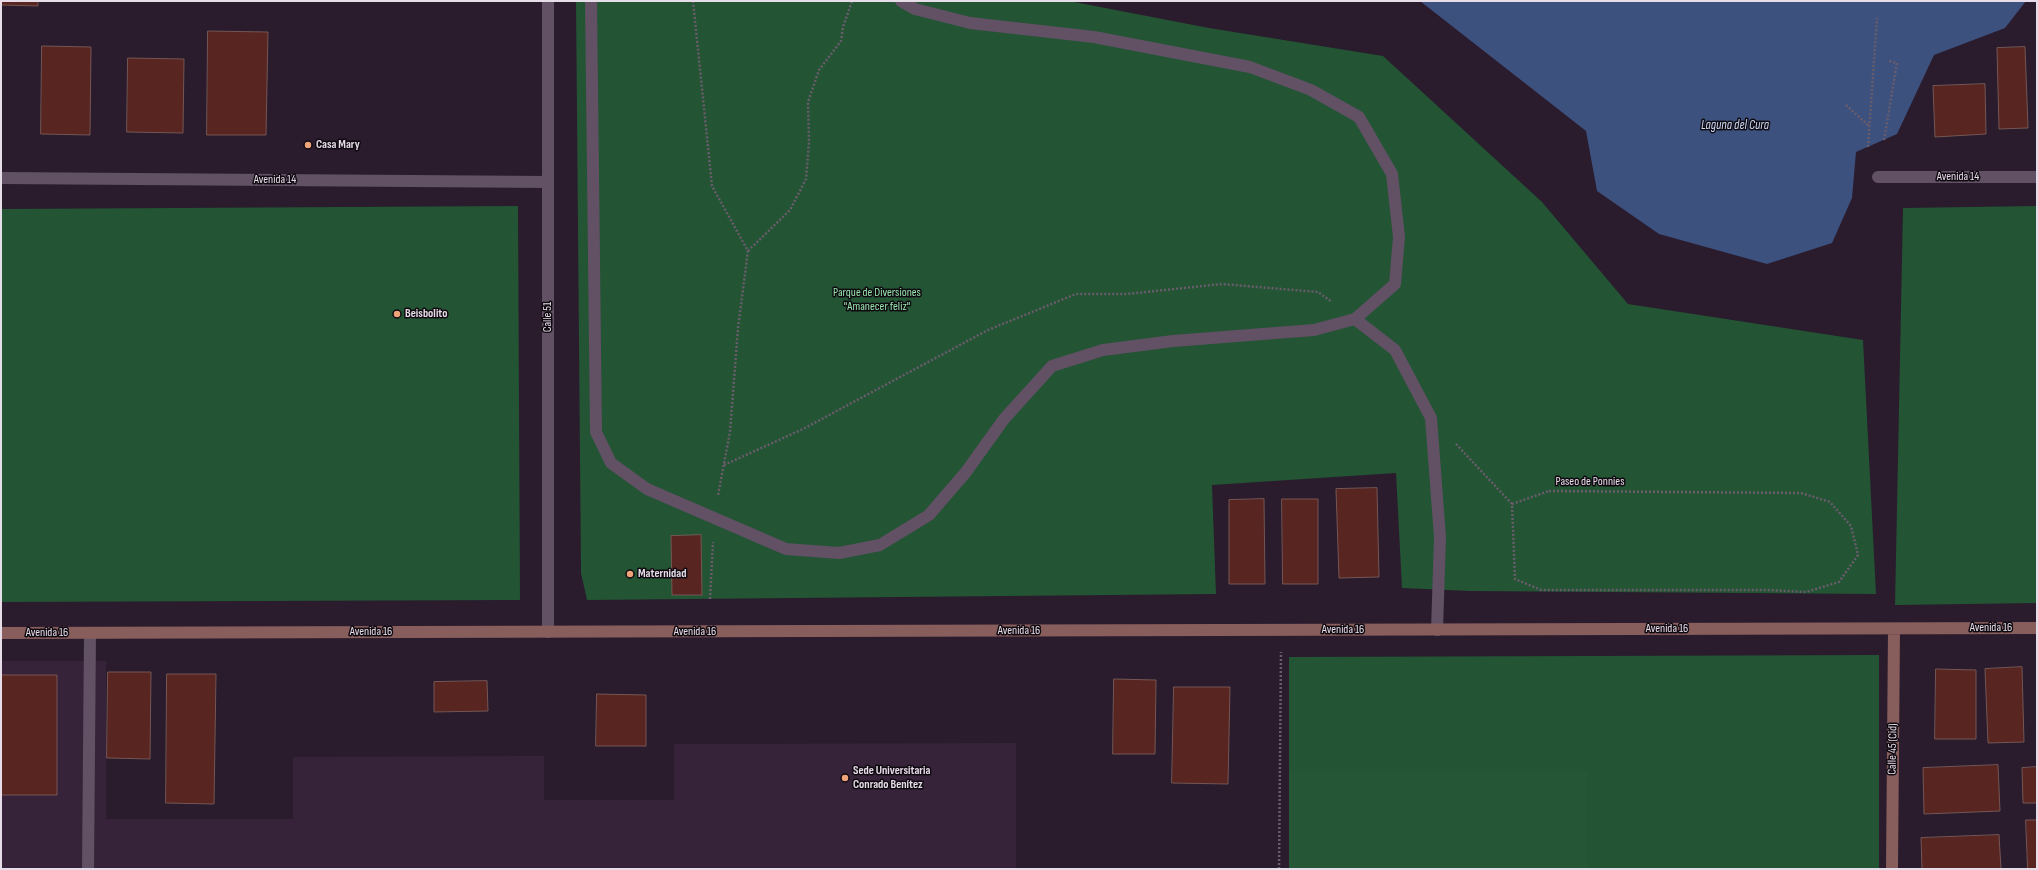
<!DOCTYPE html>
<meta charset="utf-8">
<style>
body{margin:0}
#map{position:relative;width:2038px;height:870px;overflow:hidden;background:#2a1b2d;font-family:"Sofia Sans Condensed",sans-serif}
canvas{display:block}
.frame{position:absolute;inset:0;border:2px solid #e7dde9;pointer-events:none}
</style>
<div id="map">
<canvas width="2038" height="870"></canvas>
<div class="frame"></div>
</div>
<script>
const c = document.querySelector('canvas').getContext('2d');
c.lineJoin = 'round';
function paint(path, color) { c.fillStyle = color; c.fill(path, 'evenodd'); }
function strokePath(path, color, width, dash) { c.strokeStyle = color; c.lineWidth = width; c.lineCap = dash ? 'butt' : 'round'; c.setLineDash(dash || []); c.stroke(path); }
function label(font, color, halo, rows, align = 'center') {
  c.font = font + ' "Sofia Sans Condensed",sans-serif'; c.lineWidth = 3; c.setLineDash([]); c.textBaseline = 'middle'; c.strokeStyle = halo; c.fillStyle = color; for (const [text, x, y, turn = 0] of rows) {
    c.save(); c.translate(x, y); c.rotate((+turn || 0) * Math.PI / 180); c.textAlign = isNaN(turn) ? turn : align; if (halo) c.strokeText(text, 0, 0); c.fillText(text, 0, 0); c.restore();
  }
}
const built = new Path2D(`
 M1 661H106V819H293V757L544 756V800H674V744L1016 743V869H1Z`);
const green = new Path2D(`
 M576 1H1069L1209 28 1383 56 1542 202 1628 304 1863 340 1876 594 1470 591 1402 588 1396 473 1212 485 1216 594 587 600 581 573Z
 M518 206 520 600 1 602V209Z
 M2037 206V603L1895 605 1903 208Z
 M1879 655V869H1587L1586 771H1289V657Z`);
const forest = new Path2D(`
 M1289 771H1587V869H1289Z`);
const water = new Path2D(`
 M1420 1H2026L2005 28 1934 55 1897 134 1856 152 1852 198 1832 243 1767 264 1659 234 1597 191 1586 131Z`);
const building = new Path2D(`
 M1 1H38V6L1 5Z
 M208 31 268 32 266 135H207Z
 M42 46 91 47 90 135 41 134Z
 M2025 47 2028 128 1999 129 1997 48Z
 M128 58 184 59 183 133 127 132Z
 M1985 84 1986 134 1935 137 1933 86Z
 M1377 488 1379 577 1339 578 1336 489Z
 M1264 499 1265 584H1229V500Z
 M1282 499H1318V584H1283Z
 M701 535 702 595H672L671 536Z
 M2022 667 2024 742 1988 743 1985 669Z
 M1936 669 1976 670V739H1935Z
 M108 672H151L150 759 107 758Z
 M167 674H216L214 804 166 803Z
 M1 675H57V795H1Z
 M1114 679 1156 680 1155 754H1113Z
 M487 681 488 711 434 712V682Z
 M1174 687H1230L1228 784 1172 783Z
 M597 694 646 695V746H596Z
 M1998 765 2000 811 1924 814 1923 768Z
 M2037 767V803H2023L2022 768Z
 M2026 820H2037V869H2028Z
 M1999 835 2001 869H1922L1921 838Z`);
const path = new Path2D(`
 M693 1 712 186 748 251 738 328 730 432 718 495
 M1846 105 1869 126
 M1884 140 1897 63 1889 61
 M1868 147 1877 18
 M748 251 790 210 806 179 809 142 808 102 819 70 841 41 843 27 852 1
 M1456 444 1512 504
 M724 465 803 429 988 330 1076 294H1127L1222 284 1318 292 1332 302
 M1549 491 1801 493 1830 502 1851 526 1858 555 1839 582 1806 592 1768 590H1541L1515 579 1512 504Z
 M710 599 713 542
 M1279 869 1281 652`);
const lane = new Path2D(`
 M591 1 596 432 611 463 647 489 786 549 839 553 880 545 929 515 966 472 1004 419 1052 366 1103 350 1173 341 1314 330 1355 319 1395 284 1399 237 1392 174 1359 117 1311 90 1250 67 1094 37 970 23 915 9 901 1
 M1355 319 1395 350 1431 418 1440 537 1437 630
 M88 869 90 633`);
const street = new Path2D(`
 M548 1V632
 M1878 177H2037
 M1 178 548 182`);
const secondary = new Path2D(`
 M1 633 2037 628
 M1892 869 1894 629`);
const markers = [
 [308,145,4,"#efa378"],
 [397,314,4,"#efa378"],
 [630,574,4,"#efa378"],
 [845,778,4,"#efa378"]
];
const poiNames = [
 ["Casa Mary",316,145],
 ["Beisbolito",405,314],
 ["Maternidad",638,574],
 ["Sede Universitaria",853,771],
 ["Conrado Benítez",853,785]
];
const streetNames = [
 ["Avenida 14",1958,177],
 ["Avenida 14",275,180],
 ["Calle 51",548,317,-90],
 ["Paseo de Ponnies",1590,482],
 ["Avenida 16",1991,628],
 ["Avenida 16",1667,629],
 ["Avenida 16",1343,630],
 ["Avenida 16",1019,631],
 ["Avenida 16",371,632],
 ["Avenida 16",695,632],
 ["Avenida 16",47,633],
 ["Calle 45 (Cid)",1893,749,-89]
];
const parkNames = [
 ["Parque de Diversiones",877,293],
 ["\"Amanecer feliz\"",877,307]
];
const waterNames = [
 ["Laguna del Cura",1735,126]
];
paint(built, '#36233a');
paint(green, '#235434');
paint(forest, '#255736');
paint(water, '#3d517e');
paint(building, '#592521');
strokePath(building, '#745754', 1);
strokePath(path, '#695c6c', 2.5, [2, 2]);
strokePath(lane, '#625065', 12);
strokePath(street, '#625065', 12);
strokePath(secondary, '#885e5c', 12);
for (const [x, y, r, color] of markers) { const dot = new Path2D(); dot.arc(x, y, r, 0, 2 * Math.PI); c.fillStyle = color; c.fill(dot); strokePath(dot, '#0f0910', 1.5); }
label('bold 12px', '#e7dde9', '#0f0910', poiNames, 'left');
label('12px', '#e7dde9', '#0f0910', streetNames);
label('12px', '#96e3ac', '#0f0910', parkNames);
label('italic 13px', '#cedcf9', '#0f0910', waterNames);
</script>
